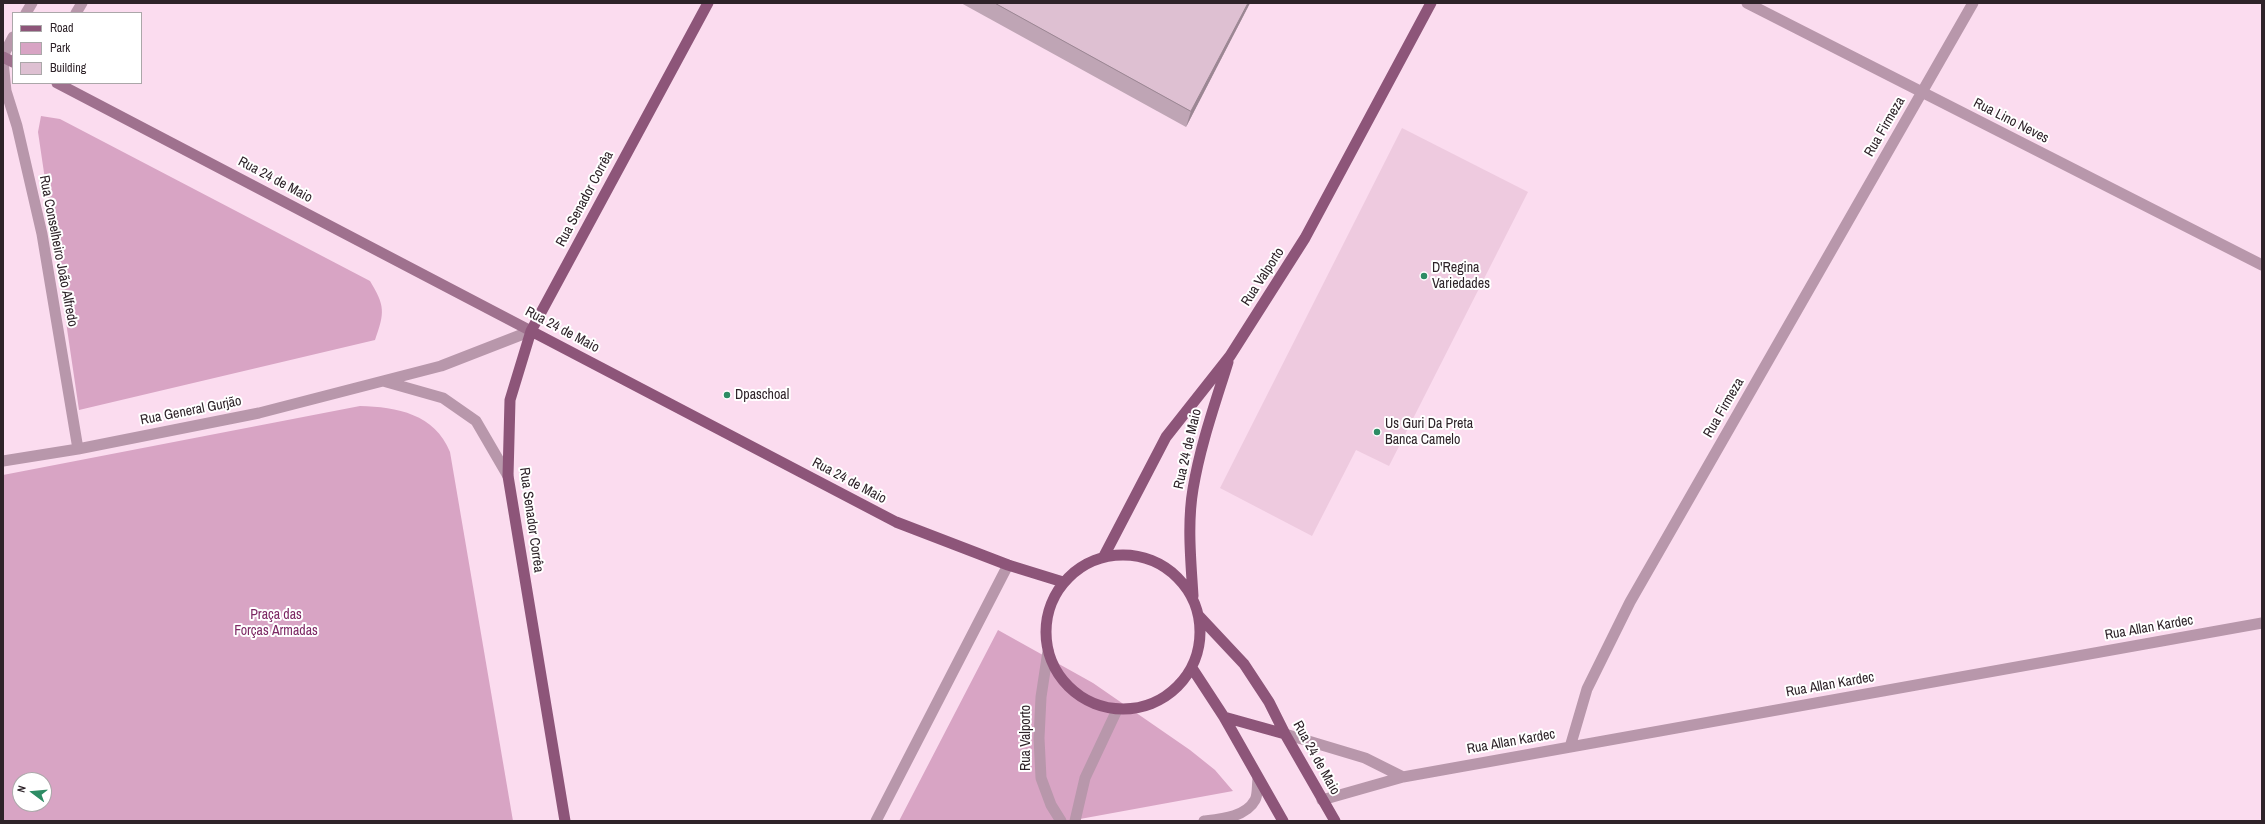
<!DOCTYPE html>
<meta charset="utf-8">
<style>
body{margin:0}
#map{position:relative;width:2265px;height:824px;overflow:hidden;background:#fbdcef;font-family:"Archivo Narrow",sans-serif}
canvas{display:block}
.frame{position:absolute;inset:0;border:4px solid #2e2329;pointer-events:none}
.legend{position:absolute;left:12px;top:12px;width:130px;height:72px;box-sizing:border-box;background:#fff;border:1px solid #aba7a9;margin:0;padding:5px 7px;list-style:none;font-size:12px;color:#2e2329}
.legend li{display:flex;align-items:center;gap:8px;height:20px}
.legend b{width:20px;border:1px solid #aba7a9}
.north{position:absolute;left:12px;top:772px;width:40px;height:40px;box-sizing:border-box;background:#fff;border:1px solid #aba7a9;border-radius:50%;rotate:286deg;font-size:11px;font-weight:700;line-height:16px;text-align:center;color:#2e2329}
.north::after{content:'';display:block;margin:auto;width:14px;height:18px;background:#2d8c64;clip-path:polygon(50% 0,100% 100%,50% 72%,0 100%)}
</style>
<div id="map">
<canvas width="2265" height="824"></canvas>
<div class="frame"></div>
<ul class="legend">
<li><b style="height:5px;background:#8d5579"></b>Road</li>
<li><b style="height:11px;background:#d8a4c4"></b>Park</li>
<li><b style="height:11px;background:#dec0d2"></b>Building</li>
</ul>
<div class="north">N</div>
</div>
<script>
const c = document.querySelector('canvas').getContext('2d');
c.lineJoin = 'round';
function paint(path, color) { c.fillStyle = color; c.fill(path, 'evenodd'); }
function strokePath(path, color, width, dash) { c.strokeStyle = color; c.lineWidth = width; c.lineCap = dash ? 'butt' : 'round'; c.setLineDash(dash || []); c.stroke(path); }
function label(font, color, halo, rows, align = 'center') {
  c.font = font + ' "Archivo Narrow",sans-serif'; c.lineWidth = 4; c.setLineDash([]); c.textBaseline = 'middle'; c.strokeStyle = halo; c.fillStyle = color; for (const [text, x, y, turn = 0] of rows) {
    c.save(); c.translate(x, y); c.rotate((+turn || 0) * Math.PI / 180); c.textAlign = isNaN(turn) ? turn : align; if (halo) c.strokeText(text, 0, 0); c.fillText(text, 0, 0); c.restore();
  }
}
const built = new Path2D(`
 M1402 128 1528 192 1389 466 1356 450 1312 536 1220 488Z`);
const green = new Path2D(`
 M41 116 60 119 370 281C385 306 385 312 375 340L79 410 38 132Z
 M360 406C397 407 435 414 450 452L513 821H3V475ZM20 780H44V804H20Z
 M998 630 1093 683 1190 750 1215 770 1233 791 1069 821H899Z`);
const minor = new Path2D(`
 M1747 3 2262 265
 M26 13 32 3
 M76 13 82 3
 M3 56 13 37
 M3 61 6 91 17 126 42 234 78 449
 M383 381 443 398 476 421 508 476
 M3 461 78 449 259 413 441 366 531 331
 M1048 651 1041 697 1039 738 1041 778 1051 805 1061 821
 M1285 734 1365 758 1403 777
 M1570 747 1587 689 1630 602 1973 3
 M1322 800 1403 777 2262 623
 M876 821 1008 565
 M1075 821 1085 778 1117 710
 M1204 821C1221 819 1246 817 1255 800 1258 795 1257 785 1258 779`);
const secondary = new Path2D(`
 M3 57 13 62
 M57 83 531 331`);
const primary = new Path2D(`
 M531 331 896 522 1008 565 1063 582
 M1046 632a77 77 0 1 1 154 0a77 77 0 1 1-154 0Z
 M1104 556 1166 437 1230 356 1305 238 1431 3
 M1193 596C1191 562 1187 524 1193 489 1200 446 1215 404 1228 362
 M1199 616 1244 664 1269 702 1285 734 1335 821
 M1192 668 1224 717 1283 821
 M1224 717 1285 734
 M565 821 508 476 510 400 531 331 708 3`);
const wall = new Path2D(`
 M961 3H1250L1186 127Z`);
const shadedWall = new Path2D(`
 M1248 3H1250L1186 127 1191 111Z`);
const building = new Path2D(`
 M995 3H1248L1191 111Z`);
const markers = [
 [1424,276,4,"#2d8c64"],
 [727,395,4,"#2d8c64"],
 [1377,432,4,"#2d8c64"]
];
const streetNames = [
 ["Rua Lino Neves",2011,121,27],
 ["Rua Firmeza",1885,127,-60],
 ["Rua 24 de Maio",275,180,28],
 ["Rua Senador Corrêa",585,199,-62],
 ["Rua Conselheiro João Alfredo",58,251,79],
 ["Rua Valporto",1263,277,-57],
 ["Rua 24 de Maio",562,330,28],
 ["Rua Firmeza",1724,408,-60],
 ["Rua General Gurjão",191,411,-11],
 ["Rua 24 de Maio",1188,449,-77],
 ["Rua 24 de Maio",849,481,28],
 ["Rua Senador Corrêa",531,520,82],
 ["Rua Allan Kardec",2149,628,-10],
 ["Rua Allan Kardec",1830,685,-10],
 ["Rua Valporto",1026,738,-90],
 ["Rua Allan Kardec",1511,742,-10],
 ["Rua 24 de Maio",1316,758,61]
];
const poiNames = [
 ["D'Regina",1432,268],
 ["Variedades",1432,284],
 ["Dpaschoal",735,395],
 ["Us Guri Da Preta",1385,424],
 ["Banca Camelo",1385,440]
];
const parkNames = [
 ["Praça das",276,615],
 ["Forças Armadas",276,631]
];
paint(built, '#eecadf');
paint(green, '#d8a4c4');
strokePath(minor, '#b897ab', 11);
strokePath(secondary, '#9f718e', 11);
strokePath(primary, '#8d5579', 11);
paint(wall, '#bfa5b5');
paint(shadedWall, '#9b8693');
paint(building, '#dec0d2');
strokePath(building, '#9b8693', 1);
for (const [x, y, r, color] of markers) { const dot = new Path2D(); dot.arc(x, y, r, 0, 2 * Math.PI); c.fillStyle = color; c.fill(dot); strokePath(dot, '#fff', 1.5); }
label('14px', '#2e2329', '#fff', streetNames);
label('14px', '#2e2329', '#fff', poiNames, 'left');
label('14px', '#7d2964', '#fff', parkNames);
</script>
